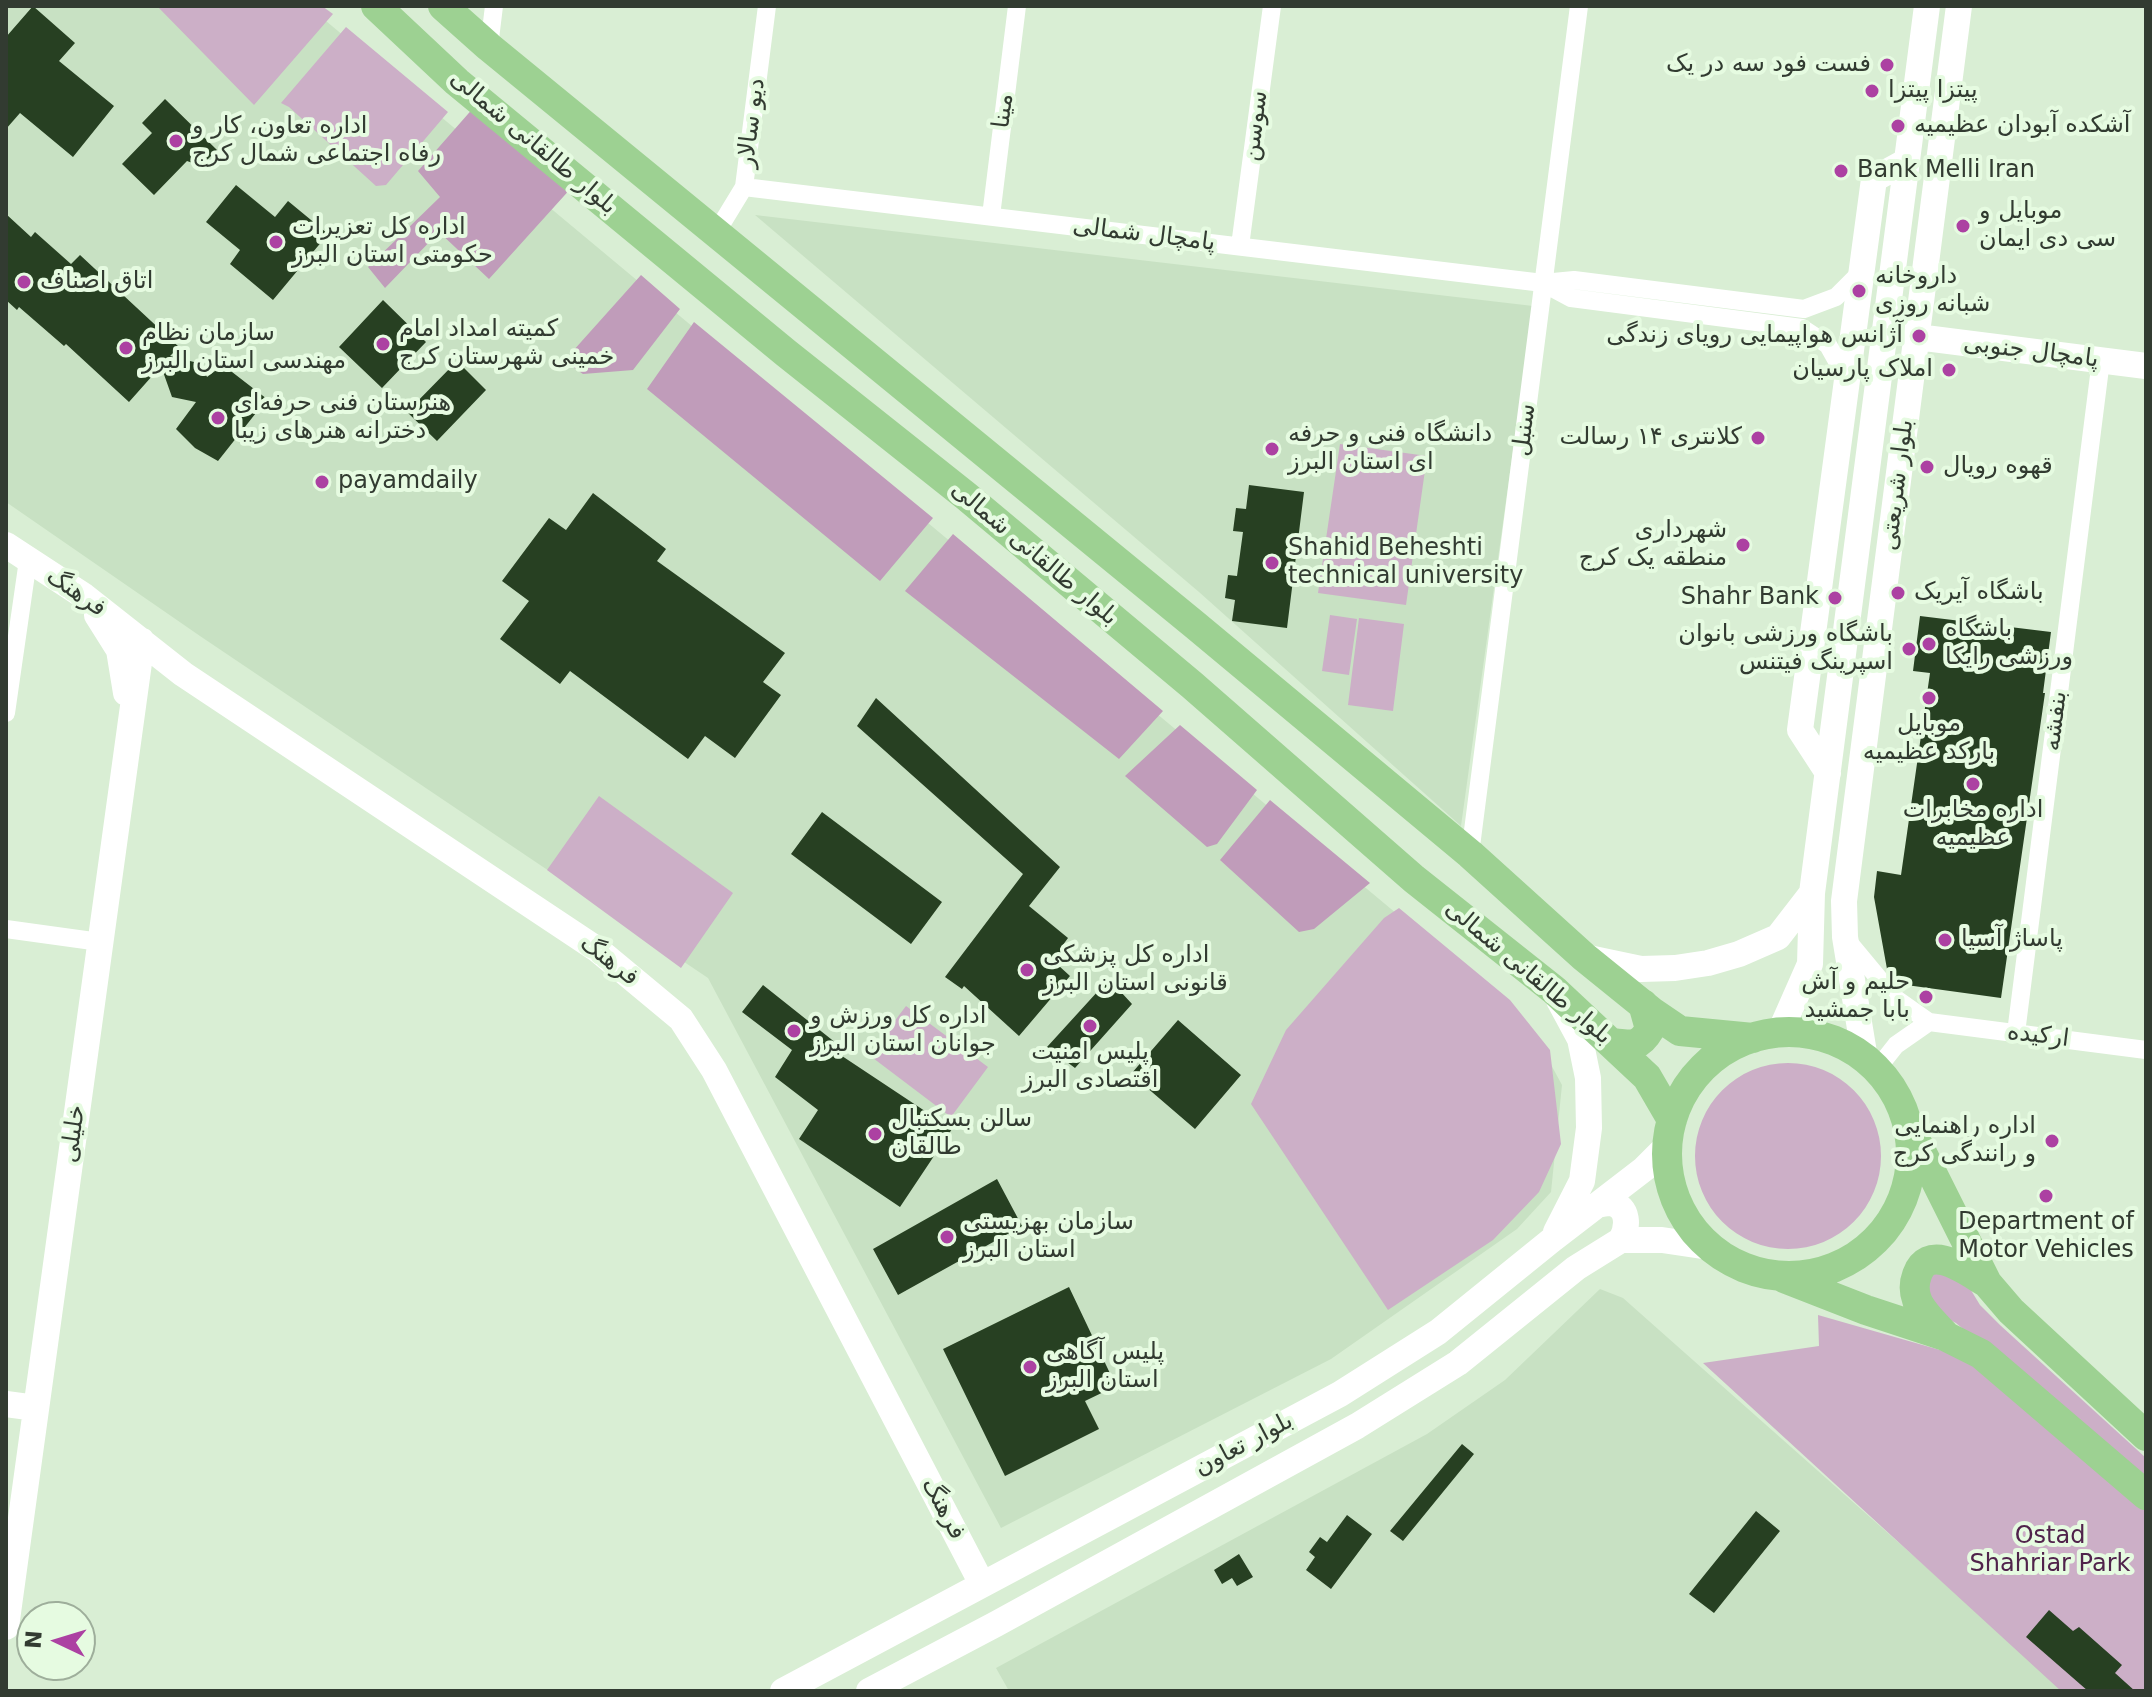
<!DOCTYPE html>
<meta charset="utf-8">
<style>
body{margin:0}
#map{position:relative;width:2152px;height:1697px;overflow:hidden;background:#d9eed4;font-family:"DejaVu Sans",sans-serif}
canvas{display:block}
.frame{position:absolute;inset:0;border:8px solid #323b31;pointer-events:none}
.north{position:absolute;left:16px;top:1601px;width:80px;height:80px;box-sizing:border-box;background:#e6fbe1;border:2px solid #9eae9b;border-radius:50%;rotate:274deg;font-size:22px;font-weight:700;line-height:32px;text-align:center;color:#323b31}
.north::after{content:'';display:block;margin:auto;width:28px;height:36px;background:#ac41a2;clip-path:polygon(50% 0,100% 100%,50% 72%,0 100%)}
</style>
<div id="map">
<canvas width="2152" height="1697"></canvas>
<div class="frame"></div>
<div class="north">N</div>
</div>
<script>
const c = document.querySelector('canvas').getContext('2d');
c.lineJoin = 'round';
function paint(path, color) { c.fillStyle = color; c.fill(path, 'evenodd'); }
function strokePath(path, color, width, dash) { c.strokeStyle = color; c.lineWidth = width; c.lineCap = dash ? 'butt' : 'round'; c.setLineDash(dash || []); c.stroke(path); }
function label(font, color, halo, rows, align = 'center') {
  c.font = font + ' "DejaVu Sans",Vazirmatn,sans-serif'; c.lineWidth = 8; c.setLineDash([]); c.textBaseline = 'middle'; c.strokeStyle = halo; c.fillStyle = color; for (const [text, x, y, turn = 0] of rows) {
    c.save(); c.translate(x, y); c.rotate((+turn || 0) * Math.PI / 180); c.textAlign = isNaN(turn) ? turn : align; if (halo) c.strokeText(text, 0, 0); c.fillText(text, 0, 0); c.restore();
  }
}
const built = new Path2D(`
 M6 6H308L1529 1024 1562 1085 1551 1192 1517 1229 1331 1359 1001 1528 708 978 200 636 6 502Z
 M755 215 1533 306 1461 826 1199 592Z
 M1600 1289 1623 1298 2066 1691H1009L996 1668 1427 1434 1505 1380Z`);
const green = new Path2D(`
 M157 6H322L333 14 254 105Z
 M346 27 448 112 386 185 376 186 289 107 281 103Z
 M1340 444 1427 456 1406 605 1318 593Z
 M1330 615 1357 619 1349 675 1322 671Z
 M1359 618 1404 624 1393 711 1348 705Z
 M599 796 733 893 681 968 547 870Z
 M1399 908 1510 1000 1550 1050 1561 1144 1539 1192 1493 1240 1388 1310 1251 1104 1286 1030 1384 918Z
 M906 1006 988 1067 951 1117 869 1055Z
 M1695 1156a93 93 0 1 1 186 0a93 93 0 1 1-186 0Z
 M1943 1270 1966 1282 1980 1305 2000 1325 2146 1458V1484L1956 1323 1935 1313 1925 1284 1934 1274Z
 M1818 1315 1968 1358 2146 1506V1691H2061L1703 1363 1819 1346Z`);
const forest = new Path2D(`
 M475 106 573 186 489 279 439 232 385 288 368 267 440 197 418 171Z
 M641 275 680 309 633 370 583 374 564 361Z
 M694 322 933 518 880 581 647 389Z
 M953 534 1163 711 1119 759 905 591Z
 M1180 725 1257 790 1217 844 1207 847 1125 776Z
 M1270 800 1370 883 1314 929 1299 932 1220 860Z`);
const building = new Path2D(`
 M33 6 75 43 59 61 114 106 73 157 20 113 6 129V37Z
 M165 99 217 150 201 166 187 161 154 195 122 164 152 133 142 123Z
 M236 185 275 217 288 201 328 234 273 300 230 264 240 250 206 222Z
 M6 214 31 237 35 232 71 264 80 255 179 347 170 356 202 364 207 377 223 365 267 399 218 461 195 448 176 429 196 402 172 397 161 366 129 402 66 344 64 346 19 307 17 310 6 300Z
 M383 300 426 342 382 388 339 347Z
 M457 361 486 390 437 441 407 412Z
 M1249 485 1304 492 1287 628 1232 621 1235 600 1225 598 1228 575 1237 576 1243 532 1233 531 1236 508 1246 509Z
 M593 493 666 549 657 561 785 653 763 682 781 695 735 758 705 736 688 759 570 671 560 684 500 639 529 601 502 581 549 518 566 530Z
 M1920 616 2051 632 2043 693H2045L2001 998 1899 984 1887 969 1874 897 1877 871 1901 875 1930 673 1913 671Z
 M876 698 1060 867 1029 906 1068 938 1060 949 1065 955 1058 965 1070 976 1019 1036 964 986 962 989 945 977 1023 874 857 726Z
 M822 812 942 902 911 944 791 854Z
 M1109 979 1132 1004 1075 1068 1047 1047Z
 M763 985 846 1051 842 1056 952 1129 900 1207 799 1139 818 1110 775 1077 792 1050 742 1012Z
 M1178 1020 1241 1075 1195 1129 1131 1074Z
 M997 1179 1022 1226 898 1295 873 1249Z
 M1069 1287 1116 1386 1085 1401 1099 1429 1005 1476 943 1349Z
 M1462 1444 1474 1454 1403 1541 1390 1531Z
 M1756 1511 1780 1531 1714 1613 1689 1594Z
 M1347 1515 1372 1534 1331 1589 1306 1570 1315 1557 1309 1552 1320 1537 1327 1542Z
 M1239 1554 1253 1577 1237 1586 1232 1578 1222 1584 1214 1570Z
 M2049 1610 2073 1631 2079 1627 2122 1665 2115 1673 2135 1691H2088L2026 1637Z`);
const street = new Path2D(`
 M489 47 494 6
 M744 187 1543 283 1574 280 1804 309 1836 297 1861 272
 M991 216 1017 6
 M716 233 744 187 767 6
 M1240 246 1272 6
 M1543 283 1571 298 1802 328 1828 345 1847 379
 M6 713 28 560
 M1470 854 1579 6
 M6 929 100 942
 M1846 939 1895 998 1929 1022 2146 1050
 M2016 1033 2101 360
 M1877 1069 1896 1045 1929 1022`);
const secondary = new Path2D(`
 M1917 337 2146 366
 M6 545 84 596 183 674 598 950 681 1019 714 1070 982 1584
 M97 615 119 650 126 693
 M1828 773 1800 730 1874 179 1907 161
 M1584 957 1641 969 1675 968 1708 963 1739 954 1778 937 1812 893
 M1780 1032 1810 964 1812 893 1927 6
 M1865 1059 1845 937 1844 901 1959 6
 M1597 1205C1601 1204 1606 1203 1610 1203 1630 1206 1628 1228 1621 1240
 M1556 1232 1582 1181 1589 1128 1588 1078 1580 1039 1559 1000
 M6 1404 36 1408
 M6 1627 142 641
 M783 1691 1340 1394 1438 1332 1553 1239 1644 1169 1668 1145
 M869 1691 996 1624 1357 1426 1458 1363 1576 1268 1621 1240H1662L1709 1247`);
const primary = new Path2D(`
 M376 6 457 82 786 353 966 496 1192 685 1414 879 1554 990 1647 1077 1672 1120
 M443 6 489 47 1195 625 1470 854 1584 957 1652 1012 1680 1031 1753 1038
 M1667 1154a122 122 0 1 1 244 0a122 122 0 1 1-244 0Z
 M1612 1043C1632 1045 1639 1048 1650 1029L1643 1004
 M1913 1135 1987 1283 2011 1311 2146 1436
 M1784 1278 1866 1310 1945 1336 1981 1354 2146 1495
 M1945 1335C1936 1325 1922 1313 1917 1300 1914 1292 1914 1283 1917 1275 1929 1241 1968 1272 1987 1283`);
const markers = [
 [1887,65,8,"#ac41a2"],
 [1872,91,8,"#ac41a2"],
 [1898,126,8,"#ac41a2"],
 [176,141,8,"#ac41a2"],
 [1841,171,8,"#ac41a2"],
 [1963,226,8,"#ac41a2"],
 [276,242,8,"#ac41a2"],
 [24,282,8,"#ac41a2"],
 [1859,291,8,"#ac41a2"],
 [1919,336,8,"#ac41a2"],
 [383,344,8,"#ac41a2"],
 [126,348,8,"#ac41a2"],
 [1949,370,8,"#ac41a2"],
 [218,418,8,"#ac41a2"],
 [1758,438,8,"#ac41a2"],
 [1272,449,8,"#ac41a2"],
 [1927,467,8,"#ac41a2"],
 [322,482,8,"#ac41a2"],
 [1743,545,8,"#ac41a2"],
 [1272,563,8,"#ac41a2"],
 [1898,593,8,"#ac41a2"],
 [1835,598,8,"#ac41a2"],
 [1929,644,8,"#ac41a2"],
 [1909,649,8,"#ac41a2"],
 [1929,698,8,"#ac41a2"],
 [1973,784,8,"#ac41a2"],
 [1945,940,8,"#ac41a2"],
 [1027,970,8,"#ac41a2"],
 [1926,997,8,"#ac41a2"],
 [1090,1026,8,"#ac41a2"],
 [794,1031,8,"#ac41a2"],
 [875,1134,8,"#ac41a2"],
 [2052,1141,8,"#ac41a2"],
 [2046,1196,8,"#ac41a2"],
 [947,1237,8,"#ac41a2"],
 [1030,1367,8,"#ac41a2"]
];
const poiNames = [
 ["فست فود سه در یک",1871,65,"right"],
 ["پیتزا پیتزا",1888,91],
 ["آشکده آبودان عظیمیه",1914,126],
 ["اداره تعاون، کار و",192,127],
 ["رفاه اجتماعی شمال کرج",192,155],
 ["Bank Melli Iran",1857,171],
 ["موبایل و",1979,212],
 ["سی دی ایمان",1979,240],
 ["اداره کل تعزیرات",292,228],
 ["حکومتی استان البرز",292,256],
 ["داروخانه",1875,277],
 ["شبانه روزی",1875,305],
 ["اتاق اصناف",40,282],
 ["کمیته امداد امام",399,330],
 ["خمینی شهرستان کرج",399,358],
 ["سازمان نظام",142,334],
 ["مهندسی استان البرز",142,362],
 ["آژانس هواپیمایی رویای زندگی",1903,336,"right"],
 ["املاک پارسیان",1933,370,"right"],
 ["هنرستان فنی حرفه‌ای",234,404],
 ["دخترانه هنرهای زیبا",234,432],
 ["دانشگاه فنی و حرفه",1288,435],
 ["ای استان البرز",1288,463],
 ["کلانتری ۱۴ رسالت",1742,438,"right"],
 ["قهوه رویال",1943,467],
 ["payamdaily",338,482],
 ["شهرداری",1727,531,"right"],
 ["منطقه یک کرج",1727,559,"right"],
 ["Shahid Beheshti",1288,549],
 ["technical university",1288,577],
 ["باشگاه آیریک",1914,593],
 ["Shahr Bank",1819,598,"right"],
 ["باشگاه",1945,630],
 ["ورزشی رایکا",1945,658],
 ["باشگاه ورزشی بانوان",1893,635,"right"],
 ["اسپرینگ فیتنس",1893,663,"right"],
 ["موبایل",1929,725,"center"],
 ["بارکد عظیمیه",1929,753,"center"],
 ["اداره مخابرات",1973,811,"center"],
 ["عظیمیه",1973,839,"center"],
 ["پاساژ آسیا",1961,940],
 ["اداره کل پزشکی",1043,956],
 ["قانونی استان البرز",1043,984],
 ["حلیم و آش",1910,983,"right"],
 ["بابا جمشید",1910,1011,"right"],
 ["اداره کل ورزش و",810,1017],
 ["جوانان استان البرز",810,1045],
 ["پلیس امنیت",1090,1053,"center"],
 ["اقتصادی البرز",1090,1081,"center"],
 ["سالن بسکتبال",891,1120],
 ["طالقان",891,1148],
 ["اداره راهنمایی",2036,1127,"right"],
 ["و رانندگی کرج",2036,1155,"right"],
 ["سازمان بهزیستی",963,1223],
 ["استان البرز",963,1251],
 ["Department of",2046,1223,"center"],
 ["Motor Vehicles",2046,1251,"center"],
 ["پلیس آگاهی",1046,1353],
 ["استان البرز",1046,1381]
];
const streetNames = [
 ["مینا",1004,111,-83],
 ["دیو سالار",752,123,-83],
 ["سوسن",1256,126,-83],
 ["بلوار طالقانی شمالی",533,143,40],
 ["پامچال شمالی",1144,235,7],
 ["پامچال جنوبی",2031,352,7],
 ["سنبل",1525,430,-83],
 ["بلوار شریعتی",1898,485,-83],
 ["بلوار طالقانی شمالی",1034,554,40],
 ["فرهنگ",76,593,35],
 ["بنفشه",2056,721,-83],
 ["فرهنگ",609,961,38],
 ["بلوار طالقانی شمالی",1528,973,40],
 ["ارکیده",2038,1036,7],
 ["خلیلی",74,1134,-82],
 ["بلوار تعاون",1244,1445,-28],
 ["فرهنگ",943,1509,62]
];
const parkNames = [
 ["Ostad",2050,1537],
 ["Shahriar Park",2050,1565]
];
paint(built, '#c8e1c3');
paint(green, '#ccafc7');
paint(forest, '#c09cba');
paint(building, '#274022');
strokePath(street, '#fff', 18);
strokePath(secondary, '#fff', 26);
strokePath(primary, '#9dd192', 30);
for (const [x, y, r, color] of markers) { const dot = new Path2D(); dot.arc(x, y, r, 0, 2 * Math.PI); c.fillStyle = color; c.fill(dot); strokePath(dot, '#e6fbe1', 3); }
label('24px', '#323b31', '#e6fbe1', poiNames, 'left');
label('24px', '#323b31', '#e6fbe1', streetNames);
label('24px', '#50234b', '#e6fbe1', parkNames);
</script>
